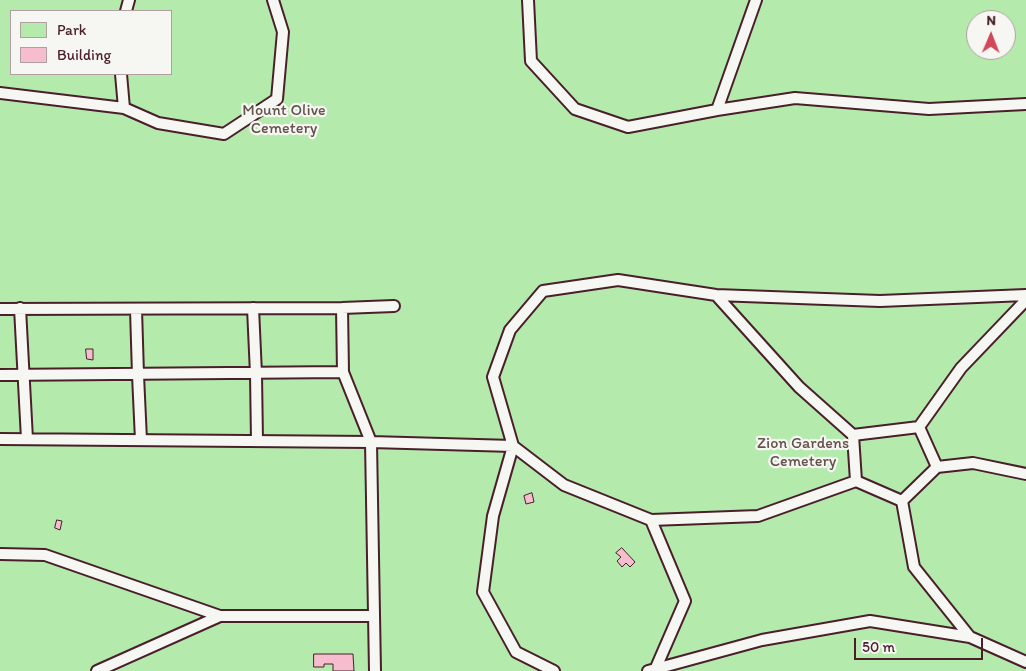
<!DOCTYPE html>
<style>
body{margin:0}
#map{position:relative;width:1026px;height:671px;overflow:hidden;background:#f6e5e7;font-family:Itim,sans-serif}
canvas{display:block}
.legend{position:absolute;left:10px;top:10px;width:162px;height:65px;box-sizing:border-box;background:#f6f6f2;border:1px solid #b1a0a2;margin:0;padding:6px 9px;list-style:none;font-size:15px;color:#4a1f2b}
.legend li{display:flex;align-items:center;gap:10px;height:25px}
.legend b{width:25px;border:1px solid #b1a0a2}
.north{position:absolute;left:966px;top:10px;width:50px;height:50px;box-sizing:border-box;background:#f6f6f2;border:1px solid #b1a0a2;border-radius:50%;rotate:1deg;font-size:14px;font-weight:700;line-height:20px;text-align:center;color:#4a1f2b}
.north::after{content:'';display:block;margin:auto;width:18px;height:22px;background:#d1495b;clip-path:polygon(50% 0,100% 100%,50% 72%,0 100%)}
.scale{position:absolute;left:854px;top:638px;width:129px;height:22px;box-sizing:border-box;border:2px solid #4a1f2b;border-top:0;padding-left:6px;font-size:15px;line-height:18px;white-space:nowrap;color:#4a1f2b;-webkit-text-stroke:4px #f6f6f2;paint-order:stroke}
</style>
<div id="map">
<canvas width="1026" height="671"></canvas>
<ul class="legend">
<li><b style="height:14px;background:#b4ebad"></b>Park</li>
<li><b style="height:14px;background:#f6bdce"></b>Building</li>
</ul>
<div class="north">N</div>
<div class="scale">50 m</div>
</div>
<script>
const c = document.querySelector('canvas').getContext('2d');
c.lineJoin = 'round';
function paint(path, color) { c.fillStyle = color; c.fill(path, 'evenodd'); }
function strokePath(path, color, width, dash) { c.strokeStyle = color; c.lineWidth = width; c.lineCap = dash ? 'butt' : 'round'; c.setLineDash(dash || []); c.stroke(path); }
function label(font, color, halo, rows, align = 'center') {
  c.font = font + ' Itim,sans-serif'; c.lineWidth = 4.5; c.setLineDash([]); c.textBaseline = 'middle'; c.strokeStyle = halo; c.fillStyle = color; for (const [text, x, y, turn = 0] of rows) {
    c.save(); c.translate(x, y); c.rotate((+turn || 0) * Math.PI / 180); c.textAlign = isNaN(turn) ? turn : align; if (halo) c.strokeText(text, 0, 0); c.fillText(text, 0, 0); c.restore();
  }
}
const green = new Path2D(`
 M0 0H1026V671H0ZM11 11H171V74H11ZM976 20H1006V50H976Z`);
const building = new Path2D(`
 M86 349H93V360L87 359Z
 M532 493 534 502 526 504 524 496Z
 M57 520 62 521 60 530 55 528Z
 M622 548 635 562 630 567 626 563 622 567 617 561 621 557 616 553Z
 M314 654H353L354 671H333V664H324V667H314Z`);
const service = new Path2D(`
 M528 0 531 61 575 109 628 127 717 110 795 98 929 109 1026 104
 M126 11 129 0
 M121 74 124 108
 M0 93 124 108 158 123 224 134 277 99 283 32 273 0
 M717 110 756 0
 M716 295 799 387 853 435 919 427
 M20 308 27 439
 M253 308 256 374 257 441
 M342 308 343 372 371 442 375 671
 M0 309 342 308 394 306
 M136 309 138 375 141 440
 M0 375 343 372
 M0 439 371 442 513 446 564 485 651 520 758 516 856 481 853 435
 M937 467 919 427 961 368 1026 300
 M856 481 902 501 914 567 970 637
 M902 501 937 467 973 463 1026 474
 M651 520 685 601 655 670
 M0 554 45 555 220 616H374
 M97 671 220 616
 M554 671 516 652 483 592 493 516 513 446 493 377 510 330 543 291 618 280 716 295 880 301 1026 295
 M648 671 762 640 870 621 970 637 1026 662`);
const parkNames = [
 ["Mount Olive",284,111],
 ["Cemetery",284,129],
 ["Zion Gardens",803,444],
 ["Cemetery",803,462]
];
paint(green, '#b4ebad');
paint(building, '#f6bdce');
strokePath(building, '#4a1f2b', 1);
strokePath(service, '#4a1f2b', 14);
strokePath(service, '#f6f6f2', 10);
label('16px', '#64524c', '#f6f6f2', parkNames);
</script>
